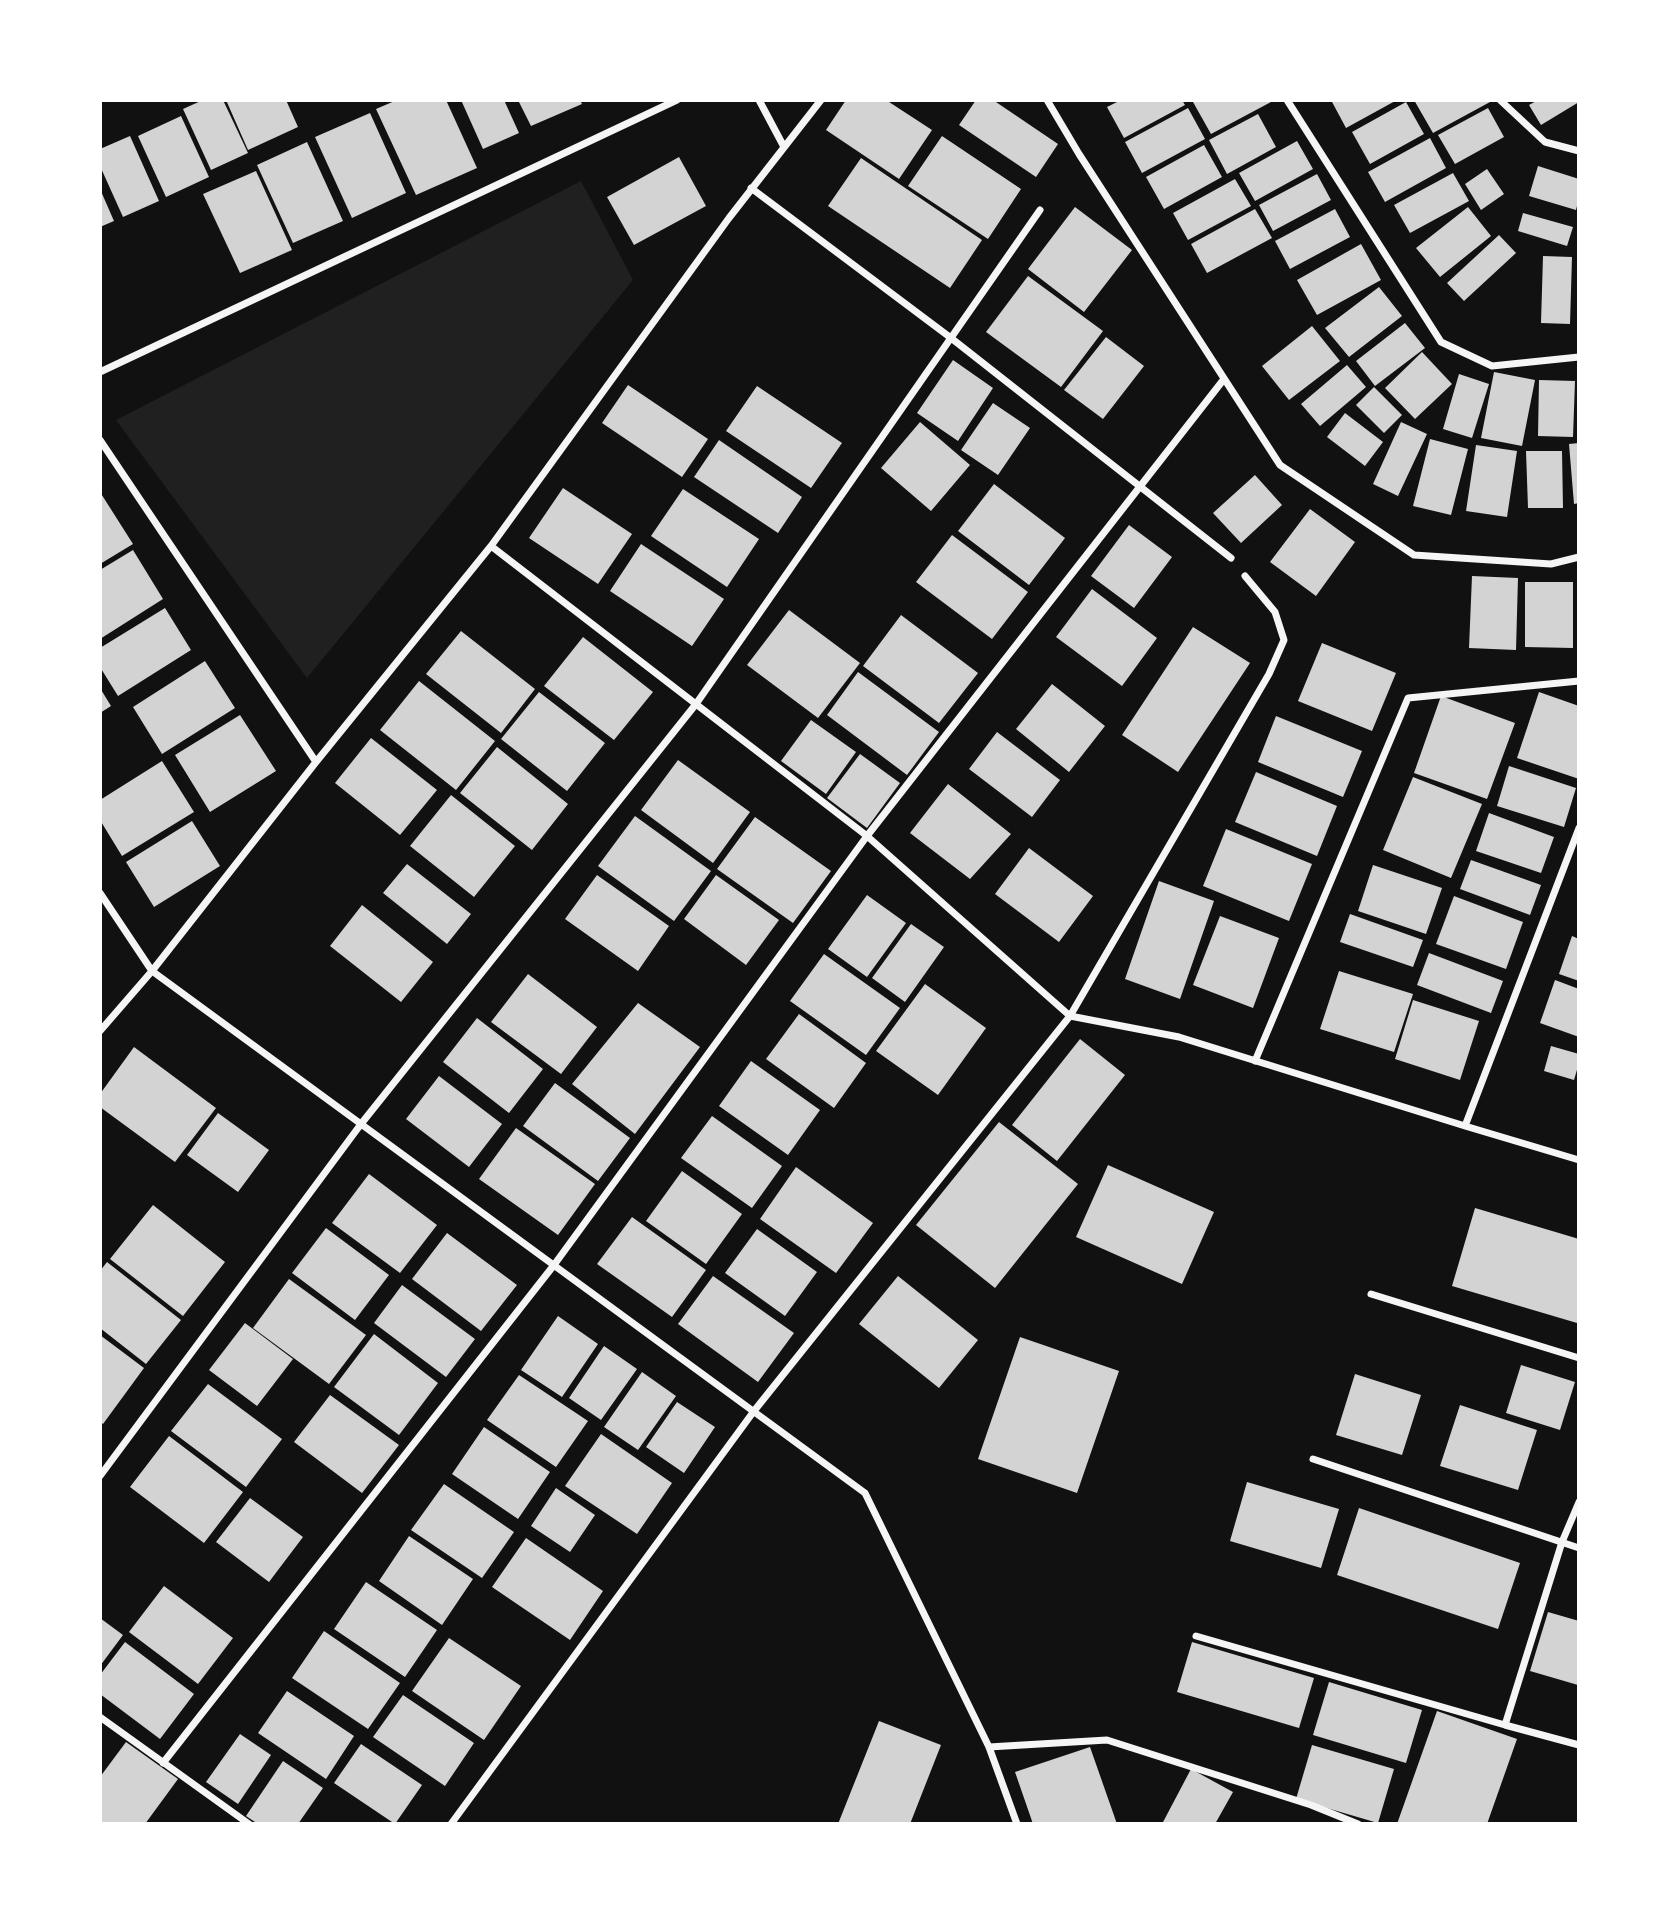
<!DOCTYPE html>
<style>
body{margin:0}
#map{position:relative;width:1679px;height:1924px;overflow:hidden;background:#111;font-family:Jost,sans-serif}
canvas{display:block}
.frame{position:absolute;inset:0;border:102px solid #fff;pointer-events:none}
</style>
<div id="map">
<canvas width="1679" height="1924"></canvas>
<div class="frame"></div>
</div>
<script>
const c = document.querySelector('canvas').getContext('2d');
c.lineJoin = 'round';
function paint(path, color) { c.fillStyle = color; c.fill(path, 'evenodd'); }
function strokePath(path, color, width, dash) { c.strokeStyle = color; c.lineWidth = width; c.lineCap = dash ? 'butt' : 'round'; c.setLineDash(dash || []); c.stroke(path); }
const green = new Path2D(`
 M581 181 633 280 307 678 116 420Z`);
const building = new Path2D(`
 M203 100H223L248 153 211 170 183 109Z
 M226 100H286L298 127 248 150Z
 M397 100H446L477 168 416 195 376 109Z
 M461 100H504L519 133 483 149Z
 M518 100H580L582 104 531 126Z
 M846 100H886L932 130 899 179 826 130Z
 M976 100H993L1058 144 1036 177 959 125Z
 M1121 100H1182L1185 105 1124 138 1107 107Z
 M1198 100H1270L1271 102 1211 134 1193 102Z
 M1331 100H1397L1346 128Z
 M1414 100H1489L1490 102 1433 133Z
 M1538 100H1579V102L1541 125 1529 105Z
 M1406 102 1424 134 1370 164 1352 132Z
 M1188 108 1205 139 1142 173 1125 142Z
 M1488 108 1504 137 1455 164 1438 135Z
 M370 113 406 193 352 218 315 137Z
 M1258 114 1276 147 1227 174 1209 140Z
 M181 116 209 177 166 197 138 136Z
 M130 136 159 201 123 217 100 166V149Z
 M942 136 1021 189 988 239 908 186Z
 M1430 138 1446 168 1385 202 1368 172Z
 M1297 141 1313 169 1255 201 1239 173Z
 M307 142 343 221 293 243 257 165Z
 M1204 145 1222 177 1164 209 1146 177Z
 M679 157 706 206 634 245 607 197Z
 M861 158 982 240 950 288 828 206Z
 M1538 166 1579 179V198L1576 210 1529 196Z
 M1487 169 1504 194 1481 210 1465 184Z
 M256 171 292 250 240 273 203 194Z
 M1453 173 1469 201 1410 233 1394 205Z
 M1317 174 1331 200 1273 231 1259 205Z
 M1235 179 1251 206 1188 240 1173 213Z
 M100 189 114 221 100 227Z
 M1075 207 1132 250 1084 312 1028 269Z
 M1468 207 1491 236 1440 277 1416 248Z
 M1255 209 1272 238 1207 273 1191 244Z
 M1335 209 1350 237 1290 269 1275 241Z
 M1523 213 1573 227 1567 246 1518 231Z
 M1499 235 1516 253 1464 301 1447 283Z
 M1361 244 1381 280 1317 315 1297 280Z
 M1543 256 1572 257 1570 324 1541 323Z
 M1028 276 1103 331 1061 387 986 332Z
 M1379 287 1402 316 1349 357 1325 328Z
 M1405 323 1425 348 1375 386 1356 361Z
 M1312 326 1340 361 1289 400 1262 366Z
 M1106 337 1144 366 1103 419 1064 390Z
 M1422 352 1452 384 1415 419 1385 388Z
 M953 360 993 388 958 441 917 413Z
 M1347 365 1366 387 1320 426 1301 404Z
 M1494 372 1535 380 1522 446 1481 438Z
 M1459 374 1489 384 1472 438 1443 429Z
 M1539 380 1575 381 1573 437 1538 436Z
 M628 385 708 439 682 477 602 423Z
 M757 386 842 443 811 488 726 431Z
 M1374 387 1402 415 1384 433 1356 405Z
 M993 403 1030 428 998 475 961 450Z
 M1345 413 1383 442 1365 466 1327 437Z
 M920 422 970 465 931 511 881 468Z
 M1401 422 1427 434 1398 496 1373 484Z
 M1430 439 1468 449 1451 515 1413 506Z
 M719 440 802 497 778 533 694 477Z
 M1579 443V503L1574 504 1569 444Z
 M1476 445 1517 451 1507 517 1466 511Z
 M1526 451H1562L1563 508H1528Z
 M1255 475 1282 505 1241 543 1213 513Z
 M994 484 1065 538 1029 585 958 531Z
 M563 488 632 534 598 584 529 538Z
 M683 489 759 539 727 587 651 536Z
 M100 492 133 544 100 564Z
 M1310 509 1355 542 1316 596 1270 562Z
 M1129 525 1172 557 1134 608 1091 576Z
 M952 535 1028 592 992 639 916 582Z
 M641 544 724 599 692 646 610 591Z
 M133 550 163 599 100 639V570Z
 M1472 576 1518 578 1516 650 1469 648Z
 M1525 582H1573V648L1525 647Z
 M1092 589 1157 638 1122 686 1056 637Z
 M165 608 191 650 118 696 100 667V648Z
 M789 610 860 663 818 718 747 665Z
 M901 615 978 673 939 723 863 666Z
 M1193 627 1250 663 1178 772 1122 735Z
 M461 631 535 689 501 733 426 674Z
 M583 637 653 692 614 740 544 686Z
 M1322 643 1396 673 1372 731 1298 701Z
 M205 661 235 708 162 754 133 707Z
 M858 672 939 732 907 775 827 715Z
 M419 681 495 741 456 790 380 730Z
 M1052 684 1105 726 1069 772 1016 729Z
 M100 688 111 706 100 713Z
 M539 692 605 743 567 791 501 739Z
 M1539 692 1579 706V779L1517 758Z
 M1441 696 1515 723 1487 799 1414 773Z
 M240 715 276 771 210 812 175 755Z
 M1276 716 1362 751 1343 797 1258 762Z
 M811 720 856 752 826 794 781 761Z
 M997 732 1060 780 1032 817 969 769Z
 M371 738 437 790 400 835 335 783Z
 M497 747 568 804 532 850 460 793Z
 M860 754 900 783 867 828 827 798Z
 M678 760 750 812 713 863 641 810Z
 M162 761 194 812 122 856 100 820V800Z
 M1509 766 1576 788 1564 827 1497 806Z
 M1256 772 1337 806 1317 856 1235 822Z
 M1413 777 1482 804 1451 878 1383 850Z
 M948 784 1011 834 970 879 910 833Z
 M451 795 515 846 474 897 410 846Z
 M1489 813 1554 837 1541 873 1476 851Z
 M635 816 711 871 674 921 598 866Z
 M755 817 831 871 793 923 717 869Z
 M192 821 220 866 154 907 126 862Z
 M1226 829 1312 864 1289 921 1203 886Z
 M1029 848 1093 896 1059 942 995 894Z
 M1471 860 1541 885 1530 915 1460 889Z
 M407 864 471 914 447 944 383 893Z
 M1373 865 1442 888 1426 934 1358 911Z
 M597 875 669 926 638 971 565 919Z
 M716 875 779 920 746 965 684 919Z
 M1159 881 1214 901 1180 999 1125 979Z
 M867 895 906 923 867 977 828 949Z
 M1454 896 1523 922 1506 969 1436 944Z
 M362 905 433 962 401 1002 330 946Z
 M1350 914 1423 940 1413 967 1340 942Z
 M1220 916 1279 938 1253 1008 1193 985Z
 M911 924 944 947 905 1002 872 978Z
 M1572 936 1579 939V981L1559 974Z
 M1429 953 1503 981 1491 1013 1417 985Z
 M824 954 900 1008 866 1055 790 1001Z
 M1339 971 1413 994 1394 1052 1320 1029Z
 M528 974 597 1027 561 1074 491 1022Z
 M1555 980 1579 989V1037L1540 1023Z
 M925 984 986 1028 938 1095 876 1051Z
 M1413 1000 1479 1021 1460 1080 1395 1059Z
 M638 1003 700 1047 635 1134 572 1084Z
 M799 1014 866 1063 834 1108 766 1059Z
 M477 1018 543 1069 509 1113 443 1062Z
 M1080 1039 1125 1075 1057 1161 1012 1125Z
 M1551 1046 1579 1054V1063L1574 1080 1544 1071Z
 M134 1047 216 1108 175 1162 100 1107V1094Z
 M751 1061 820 1110 788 1155 719 1106Z
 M439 1076 502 1124 469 1167 406 1119Z
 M555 1083 630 1138 598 1181 523 1126Z
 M218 1113 269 1150 238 1192 187 1155Z
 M712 1116 782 1166 752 1208 681 1158Z
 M999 1122 1078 1184 995 1288 916 1225Z
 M516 1128 595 1184 558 1235 479 1179Z
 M1108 1165 1214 1212 1182 1284 1076 1237Z
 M796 1167 873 1223 836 1273 760 1219Z
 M682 1171 742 1214 706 1264 646 1221Z
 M369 1174 437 1225 400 1273 332 1223Z
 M153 1205 225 1262 183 1316 110 1259Z
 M1475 1208 1579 1239V1315L1577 1323 1452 1286Z
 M632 1217 706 1270 672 1317 597 1264Z
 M326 1228 389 1275 355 1320 292 1273Z
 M757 1229 817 1272 785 1316 725 1273Z
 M447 1233 517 1285 481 1331 412 1279Z
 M107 1262 181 1320 146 1364 100 1328V1271Z
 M713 1276 794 1333 758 1382 678 1324Z
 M898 1276 978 1340 939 1388 859 1324Z
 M289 1279 366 1335 329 1384 253 1328Z
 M402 1285 475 1339 446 1377 374 1323Z
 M558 1316 598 1344 562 1397 521 1370Z
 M245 1323 293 1359 257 1406 209 1370Z
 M374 1334 438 1383 399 1435 334 1387Z
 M100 1335 144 1368 103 1424 100 1421Z
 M1020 1337 1119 1371 1077 1493 978 1459Z
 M604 1346 637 1369 601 1420 569 1398Z
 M1521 1365 1575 1382 1560 1430 1506 1413Z
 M642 1372 676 1396 638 1450 604 1427Z
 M1355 1374 1421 1395 1402 1455 1336 1435Z
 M519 1375 588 1421 556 1467 487 1420Z
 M208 1384 282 1439 246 1487 171 1431Z
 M330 1395 399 1445 362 1493 294 1442Z
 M677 1402 715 1427 684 1473 646 1447Z
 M1460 1405 1537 1430 1518 1490 1440 1466Z
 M484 1427 550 1472 518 1519 452 1474Z
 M601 1434 672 1483 637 1534 565 1486Z
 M169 1436 243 1492 204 1543 130 1487Z
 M1247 1482 1339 1509 1321 1568 1230 1541Z
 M444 1484 514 1532 482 1578 411 1530Z
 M556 1488 595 1515 570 1552 531 1526Z
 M250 1498 303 1537 269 1582 216 1542Z
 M1359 1508 1520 1563 1498 1629 1337 1575Z
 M409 1536 473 1579 442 1625 379 1581Z
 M526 1538 603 1591 570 1640 492 1587Z
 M366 1582 437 1630 405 1677 334 1629Z
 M164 1586 233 1638 198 1684 129 1632Z
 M1548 1612 1579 1621 1578 1685 1530 1671Z
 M100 1618 123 1635 100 1666Z
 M324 1631 400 1683 368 1729 292 1678Z
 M449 1638 521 1686 484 1740 412 1691Z
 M125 1642 194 1694 160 1739 100 1694V1675Z
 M1192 1642 1314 1678 1299 1728 1177 1692Z
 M1329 1682 1422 1710 1406 1763 1313 1735Z
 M287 1691 354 1736 326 1779 258 1733Z
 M403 1695 474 1743 445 1786 373 1737Z
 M1437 1711 1517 1739 1487 1824H1397Z
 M879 1721 941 1745 910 1824H838Z
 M240 1734 271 1755 238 1804 206 1782Z
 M126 1742 178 1779 145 1824H100V1777Z
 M361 1744 422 1785 395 1824 334 1783Z
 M1312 1745 1394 1769 1378 1823 1296 1799Z
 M1090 1747 1117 1824H1033L1015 1772Z
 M283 1761 323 1788 298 1824H258L246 1816Z
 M1191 1769 1233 1792 1215 1824H1162Z`);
const minor = new Path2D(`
 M759 100 784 147
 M1047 100 1079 154 1280 465 1414 555 1551 564 1579 557
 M1287 100 1441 342 1492 366 1579 357
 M1500 100 1545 142 1579 151
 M751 188 951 338 1231 558
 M100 372 677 100
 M100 440 316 762
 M491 546 867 836 1070 1016 1179 1037 1465 1126 1579 1160
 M100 893 152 971 865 1493 989 1747 1017 1824
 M100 1031 152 971 316 762 491 546 729 218 821 100
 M1255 1061 1408 698 1579 681
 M1465 1126 1579 828
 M1371 1294 1579 1358
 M1313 1459 1579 1548
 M100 1476 361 1124 696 704 1040 210
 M1579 1502 1562 1542 1505 1725 1579 1745
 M1196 1636 1505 1725
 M100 1717 249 1824
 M989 1747 1107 1740 1311 1805 1358 1824
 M163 1763 554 1265 867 836 1224 379
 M451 1824 754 1411 1070 1016 1269 674 1284 640 1275 612 1245 576`);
paint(green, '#202020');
paint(building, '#d3d3d3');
strokePath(minor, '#f5f5f5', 7);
</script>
